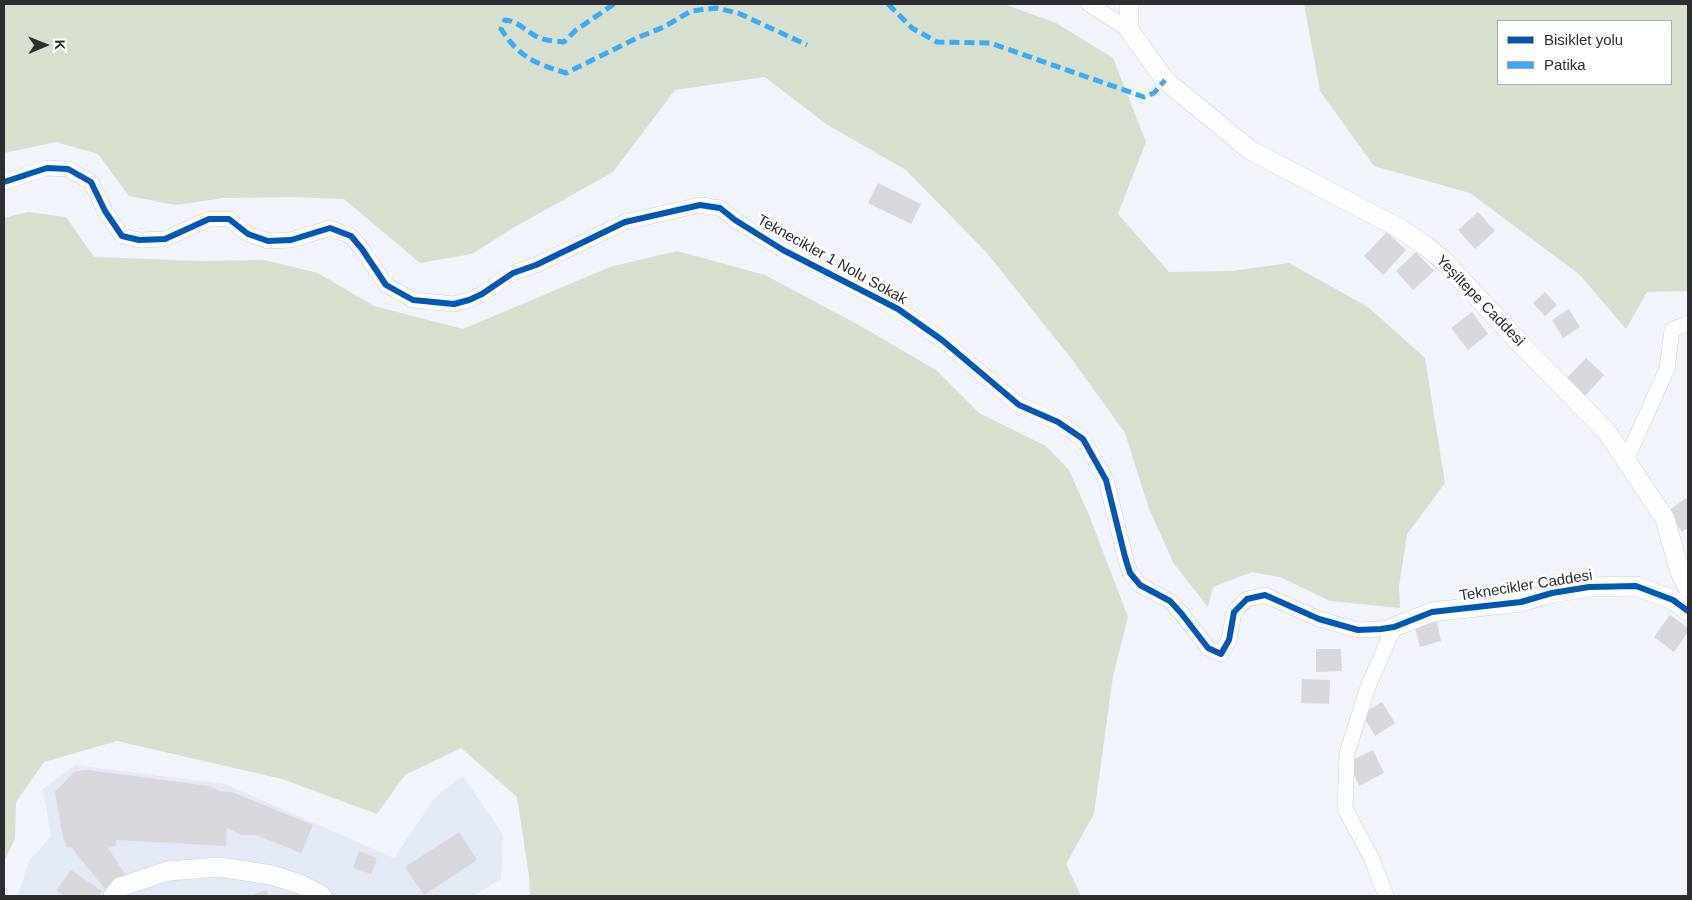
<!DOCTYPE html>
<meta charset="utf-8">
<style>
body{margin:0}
#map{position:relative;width:1692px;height:900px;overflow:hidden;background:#f2f4fb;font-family:Helvetica,sans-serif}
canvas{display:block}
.frame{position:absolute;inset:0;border:5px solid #2c2e32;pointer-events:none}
.legend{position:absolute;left:1497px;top:20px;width:175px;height:65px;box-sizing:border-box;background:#fff;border:1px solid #ababad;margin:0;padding:6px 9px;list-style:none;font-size:15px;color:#2c2e32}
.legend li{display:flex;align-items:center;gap:10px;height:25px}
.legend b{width:25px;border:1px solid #ababad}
.north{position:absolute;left:20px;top:20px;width:50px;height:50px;-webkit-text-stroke:4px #fff;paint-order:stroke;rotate:89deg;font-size:14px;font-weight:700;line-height:20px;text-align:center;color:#2c2e32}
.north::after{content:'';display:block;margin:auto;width:18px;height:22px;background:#2c2e32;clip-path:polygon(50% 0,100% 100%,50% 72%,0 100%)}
</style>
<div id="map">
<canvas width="1692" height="900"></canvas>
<div class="frame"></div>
<ul class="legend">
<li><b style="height:6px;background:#0057b8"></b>Bisiklet yolu</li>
<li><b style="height:6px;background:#3fa9f5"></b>Patika</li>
</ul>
<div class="north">K</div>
</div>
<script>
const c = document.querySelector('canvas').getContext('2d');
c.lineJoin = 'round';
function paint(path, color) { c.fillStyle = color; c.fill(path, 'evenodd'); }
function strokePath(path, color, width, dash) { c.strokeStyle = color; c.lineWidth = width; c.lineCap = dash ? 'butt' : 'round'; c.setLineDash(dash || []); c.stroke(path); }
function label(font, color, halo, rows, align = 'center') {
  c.font = font + ' Helvetica,sans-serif'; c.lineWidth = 5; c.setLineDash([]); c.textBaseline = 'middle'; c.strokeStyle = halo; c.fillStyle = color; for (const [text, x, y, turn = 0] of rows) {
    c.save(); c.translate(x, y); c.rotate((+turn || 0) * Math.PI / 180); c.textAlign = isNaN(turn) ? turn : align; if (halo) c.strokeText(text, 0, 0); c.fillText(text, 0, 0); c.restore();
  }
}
const built = new Path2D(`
 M75 765 225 784 394 858 436 796 463 776 503 835 501 879 473 896H18L30 859 51 837 43 789Z`);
const green = new Path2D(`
 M4 4H1004L1056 23 1113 58 1146 142 1118 214 1169 272 1232 271 1289 263 1368 307 1425 358 1445 483 1407 534 1399 587 1400 608 1330 601 1280 577 1252 572 1213 587 1208 607 1174 564 1149 509 1125 433 1074 362 987 253 906 170 826 124 765 77 675 90 613 172 513 228 472 254 420 263 344 199 295 197 224 198 175 205 129 196 98 154 56 142 4 153Z
 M1304 4H1688V291L1647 292 1626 329 1580 275 1470 193 1374 166 1320 91ZM1498 21H1671V84H1498Z
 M28 212 66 217 94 257 201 261 264 260 318 273 374 306 463 329 610 267 677 251 765 275 857 324 936 370 979 413 1046 446 1069 470 1089 515 1128 617 1113 676 1094 814 1066 864 1081 896H530L529 876 517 797 461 748 405 775 377 814 282 779 117 741 44 762 16 802 15 839 4 861V218Z`);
const building = new Path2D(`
 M878 183 921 204 911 224 868 203Z
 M1478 212 1495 231 1475 249 1458 230Z
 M1387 232 1406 250 1383 275 1364 256Z
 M1416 252 1434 271 1413 290 1396 271Z
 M1545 292 1557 305 1545 316 1533 303Z
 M1569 309 1580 327 1563 338 1552 320Z
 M1472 312 1488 334 1468 350 1451 328Z
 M1586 358 1604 375 1585 396 1566 379Z
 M1686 498 1688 502V528L1682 532 1668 511Z
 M1670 615 1688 628V632L1674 652 1654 637Z
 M1437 622 1441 641 1420 647 1415 627Z
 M1316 649H1341L1342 671 1316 672Z
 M1302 679 1330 680 1329 704 1301 703Z
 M1382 702 1395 723 1375 736 1362 714Z
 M1373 750 1384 773 1359 786 1348 762Z
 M88 770 209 786 220 791 232 792 313 825 301 853 256 835H241L227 828 226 846 116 840V846L108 848 128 879 108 893 72 848 67 847 63 837 55 792 75 771Z
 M459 832 477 860 424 895 405 867Z
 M359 851 377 858 371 874 353 868Z
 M71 870 102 891 99 896H65L56 890Z
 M266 890 269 896H250Z`);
const minor = new Path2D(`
 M1089 4 1129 30
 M4 182 47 168 68 169 91 182 105 211 122 236 139 240 165 239 209 219H229L248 234 268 241 291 240 330 228 351 236 362 249 386 285 413 300 454 304 469 300 482 294 513 273 536 265 625 222 700 205 720 208 735 220 783 250 898 309 942 340 1019 405 1058 422 1083 439 1106 480 1125 557 1130 573 1140 585 1170 601 1181 613 1208 648 1221 654 1229 640 1234 612 1247 599 1265 595 1319 619 1358 630 1381 629 1394 627
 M1626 460 1667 369 1672 330 1688 323
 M1386 896 1371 857 1345 809 1347 753 1368 687 1394 627`);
const tertiary = new Path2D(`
 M1129 4V30L1165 80 1250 150 1399 228 1426 246 1445 262 1516 339 1607 432 1665 519 1680 572 1688 588
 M1394 627 1432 612 1521 602 1552 593 1589 587 1636 586 1673 600 1688 611
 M113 896 120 887 168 871 219 867 272 875 302 885 322 896`);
const quiet = new Path2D(`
 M614 4 576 30 564 42C557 41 547 41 540 38 527 33 519 21 505 20L501 29C520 58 534 63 566 73L639 37 664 27 691 11 716 8 738 13 807 45
 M888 4 912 28 937 42 990 43 1144 97 1154 93 1165 80`);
const cycleway = new Path2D(`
 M4 182 47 168 68 169 91 182 105 211 122 236 139 240 165 239 209 219H229L248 234 268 241 291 240 330 228 351 236 362 249 386 285 413 300 454 304 469 300 482 294 513 273 536 265 625 222 700 205 720 208 735 220 783 250 898 309 942 340 1019 405 1058 422 1083 439 1106 480 1125 557 1130 573 1140 585 1170 601 1181 613 1208 648 1221 654 1229 640 1234 612 1247 599 1265 595 1319 619 1358 630 1381 629 1394 627 1432 612 1521 602 1552 593 1589 587 1636 586 1673 600 1688 611`);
const streetNames = [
 ["Teknecikler 1 Nolu Sokak",832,260,29],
 ["Yeşiltepe Caddesi",1480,301,46],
 ["Teknecikler Caddesi",1526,586,-9]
];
paint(built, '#e4e9f6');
paint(green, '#d7dfce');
paint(building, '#d9d7db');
strokePath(minor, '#ced0d5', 16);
strokePath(tertiary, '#ced0d5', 20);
strokePath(minor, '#fdfdfe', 15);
strokePath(tertiary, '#fdfdfe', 19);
strokePath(quiet, '#3fa9f5', 5, [10, 5]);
strokePath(cycleway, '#0057b8', 6);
label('15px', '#2c2e32', '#fff', streetNames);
</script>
